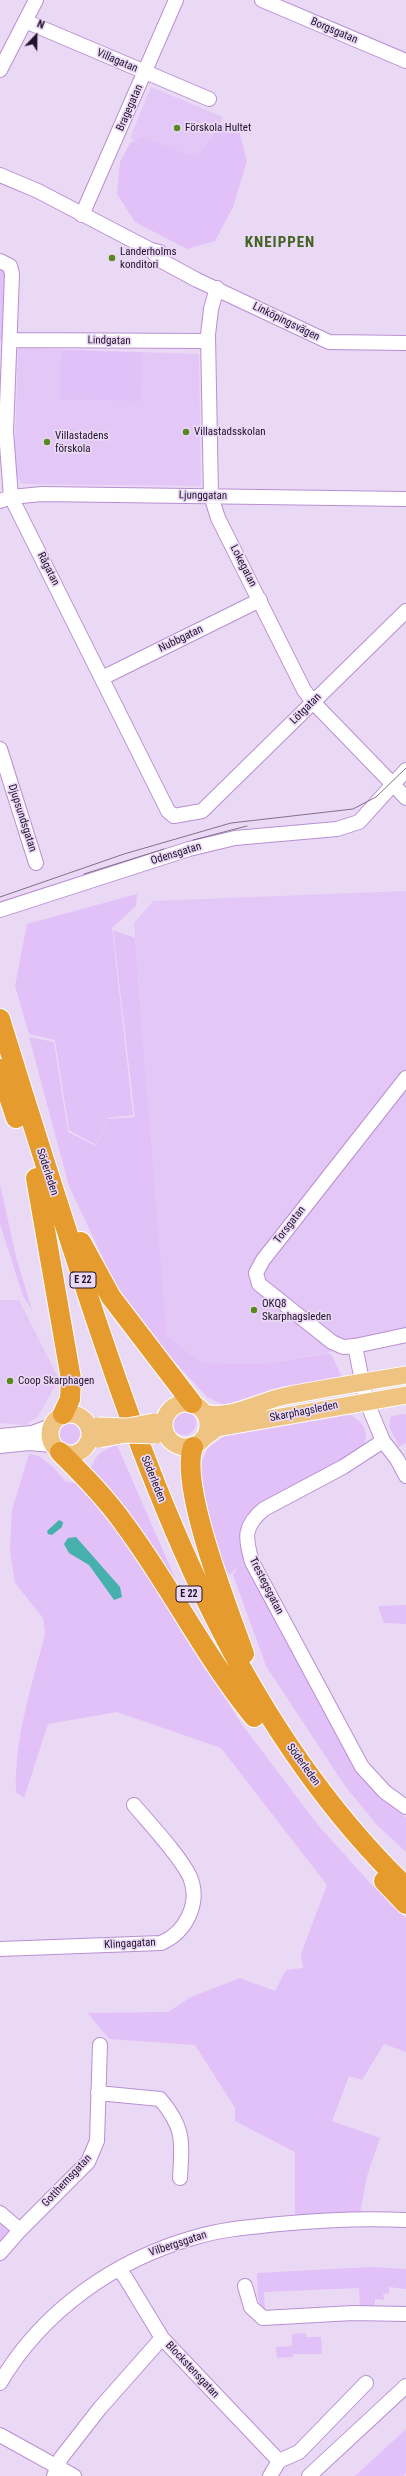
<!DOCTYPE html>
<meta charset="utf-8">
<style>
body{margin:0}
#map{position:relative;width:406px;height:2476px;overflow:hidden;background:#ead9f5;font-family:"Roboto Condensed",sans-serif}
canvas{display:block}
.north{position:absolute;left:16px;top:16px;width:40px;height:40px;-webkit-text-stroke:3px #ead9f5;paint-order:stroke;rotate:22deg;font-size:11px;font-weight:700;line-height:16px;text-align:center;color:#22122c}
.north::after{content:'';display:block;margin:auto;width:14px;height:18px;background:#22122c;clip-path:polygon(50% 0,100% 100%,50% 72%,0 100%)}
</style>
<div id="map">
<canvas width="406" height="2476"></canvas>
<div class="north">N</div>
</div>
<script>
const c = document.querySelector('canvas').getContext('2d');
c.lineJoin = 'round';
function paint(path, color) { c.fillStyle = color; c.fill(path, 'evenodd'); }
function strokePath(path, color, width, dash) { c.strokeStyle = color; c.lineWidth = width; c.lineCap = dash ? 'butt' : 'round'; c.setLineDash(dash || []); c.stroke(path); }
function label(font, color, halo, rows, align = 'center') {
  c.font = font + ' "Roboto Condensed",sans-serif'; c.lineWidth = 3.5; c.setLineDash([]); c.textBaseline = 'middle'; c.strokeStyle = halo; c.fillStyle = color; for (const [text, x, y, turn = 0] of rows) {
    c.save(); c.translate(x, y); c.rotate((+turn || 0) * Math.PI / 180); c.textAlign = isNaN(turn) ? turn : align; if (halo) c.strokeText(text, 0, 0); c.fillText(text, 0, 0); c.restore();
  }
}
const built = new Path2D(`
 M151 87 223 117 204 168 130 138Z
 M18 348 199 354 201 486 22 484 14 473Z
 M406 891V1338L263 1364 202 1363 167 1335 134 923 153 901Z
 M0 1300H19L59 1379 38 1416 26 1425 0 1423Z`);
const green = new Path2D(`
 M223 123 239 131 247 161 233 207 215 241 187 249 135 222 117 194 120 162 130 143 143 137 197 158Z
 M0 264 6 266 4 340H0Z
 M61 350 142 353 141 401 60 399Z
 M137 894 136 906 112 928 133 1115 107 1118 96 1145 69 1130 55 1040 29 1034 15 986 27 924Z
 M113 930 135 938 167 1335 202 1363 263 1364 328 1353 332 1356 342 1377 267 1392 224 1405 207 1397 154 1339 117 1288 69 1186 29 1037 54 1042 68 1132 96 1146 107 1119 135 1117Z
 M0 1184 16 1257 32 1310 23 1296 0 1224Z
 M172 1423a12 12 0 1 1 24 0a12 12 0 1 1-24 0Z
 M349 1414C367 1424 370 1434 361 1452 338 1464 254 1499 244 1519 236 1534 240 1548 246 1563L239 1565 246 1564 351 1762 406 1818V1852L377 1825 345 1786 266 1666 233 1575 239 1565 231 1574 221 1570 214 1547 200 1477 202 1461 208 1448 226 1435Z
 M406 1414V1443L399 1447 389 1426 391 1416Z
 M56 1433a12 12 0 1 1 24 0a12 12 0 1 1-24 0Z
 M117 1445 175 1578 170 1579 90 1470C96 1455 101 1450 117 1445Z
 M29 1454 39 1456 53 1467 65 1481 83 1485 150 1572 240 1722 318 1825 370 1883 406 1918V2052L384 2044 362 2080 349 2076 332 2121 380 2138 367 2176 360 2213 295 2215V2152L235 2121V2108L195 2045 109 2039 88 2013 168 2012 191 1997 240 1978 275 1991 286 1970 303 1968 301 1954 327 1885 221 1748 117 1712 48 1724 24 1798 16 1792C14 1739 32 1685 45 1634L43 1618 15 1583 10 1550 12 1510ZM89 1565 121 1597 114 1600Z
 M406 1605V1624L384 1623 378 1606Z
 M0 2213 20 2230 0 2253Z
 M371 2267 406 2269V2289L389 2287V2293L383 2294 384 2300 375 2299V2307H360L359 2288 264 2292 265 2309 262 2311 258 2299 257 2273Z
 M306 2333V2337H321L322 2354H293V2357L277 2358 276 2347 292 2346V2334Z
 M406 2429V2473L404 2476H355Z`);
const water = new Path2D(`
 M59 1520 63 1522 62 1527 52 1535 48 1534 47 1531Z
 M76 1537 120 1587 122 1597 114 1600 89 1565 69 1553 64 1544 68 1538Z`);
const minor = new Path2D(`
 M262 0 406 61
 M25 21 209 99
 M0 70 36 0
 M0 175 38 191 151 250 160 252
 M82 215 176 0
 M151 250 160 260 197 280 329 342 406 343
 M0 261 10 266 12 274 6 432 11 497 168 811 174 816 202 811 406 611
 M217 288 211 309 208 335 211 496 218 518 304 690 313 702 406 798
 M10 340 208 341
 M0 501 11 497 42 494 406 499
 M102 678 260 600
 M0 749 36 863
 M0 910 189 849 235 838 337 829 359 822 406 770
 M406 1335 355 1346 366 1400 383 1441 343 1467 264 1509C243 1526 245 1538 252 1562L362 1767 385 1792 406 1807
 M355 1346 343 1347 332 1342 259 1284 256 1273 263 1260 406 1078
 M0 1436 32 1433 51 1426
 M383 1441 397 1459 406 1476
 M0 1446 29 1443 52 1445
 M0 1949 161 1943C185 1933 201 1904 190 1877 181 1857 149 1823 134 1805
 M98 2093 160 2099C185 2128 182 2142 180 2178
 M0 2213 20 2230
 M0 2253 20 2230 88 2162 97 2141 100 2045
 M118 2269 125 2277 162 2338 279 2461
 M245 2286 251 2307 263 2318 353 2313 406 2314
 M0 2383C42 2311 116 2259 196 2237 223 2229 251 2227 279 2224 321 2220 364 2218 406 2220
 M0 2435 74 2476
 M54 2476 61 2458 100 2408 162 2338
 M270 2476 279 2461 299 2452 366 2383
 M309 2476 406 2386`);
const major = new Path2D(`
 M164 1425a22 22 0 1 1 44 0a22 22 0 1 1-44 0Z
 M205 1413C230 1420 260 1401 285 1396 325 1388 365 1382 406 1375
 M50 1434a20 20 0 1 1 40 0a20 20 0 1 1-40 0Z
 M205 1437 217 1428 406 1395`);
const highway = new Path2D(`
 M0 1019C30 1117 61 1214 93 1311 163 1520 245 1731 406 1887
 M0 1069 16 1118
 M36 1178 71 1379 70 1399 63 1414
 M81 1242 111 1297 192 1403
 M193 1447C179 1486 229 1611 244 1654
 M60 1452C83 1475 106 1498 125 1525 171 1587 205 1657 254 1717
 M384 1881 406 1904`);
const tram = new Path2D(`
 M193 840 247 826
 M84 874 164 849
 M0 897 124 854 231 823 353 809 376 797 406 768`);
const majorBridge = new Path2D(`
 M98 1426 127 1427 154 1422
 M99 1439 126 1434 156 1435`);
const markers = [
 [177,128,4,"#58891e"],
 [112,258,4,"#58891e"],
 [186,432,4,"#58891e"],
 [47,442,4,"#58891e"],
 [254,1310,4,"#58891e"],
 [10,1381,4,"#58891e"]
];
const shields = [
 [83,1280,26],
 [189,1594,26]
];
const shieldNames = [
 ["E 22",83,1280],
 ["E 22",189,1594]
];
const streetNames = [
 ["Borgsgatan",334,31,23],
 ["Villagatan",117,61,23],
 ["Bragegatan",130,108,-66],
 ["Linköpingsvägen",286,322,26],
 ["Lindgatan",109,341,1],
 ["Ljunggatan",203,496,1],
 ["Lokegatan",243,566,63],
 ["Rågatan",48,569,63],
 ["Nubbgatan",181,639,-26],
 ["Lötgatan",306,709,-45],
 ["Djupsundsgatan",22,818,72],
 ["Odensgatan",176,854,-17],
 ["Söderleden",47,1172,72],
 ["Torsgatan",290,1225,-52],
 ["Skarphagsleden",304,1412,-11],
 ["Söderleden",153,1479,68],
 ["Trestegsgatan",266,1586,63],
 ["Söderleden",303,1765,54],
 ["Klingagatan",130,1944,-3],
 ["Gotthemsgatan",67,2181,-47],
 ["Vilbergsgatan",178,2244,-18],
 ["Blockstensgatan",192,2370,47]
];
const poiNames = [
 ["Förskola Hultet",185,128],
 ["Landerholms",120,252],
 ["konditori",120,265],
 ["Villastadsskolan",194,432],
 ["Villastadens",55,436],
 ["förskola",55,449],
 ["OKQ8",262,1304],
 ["Skarphagsleden",262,1317],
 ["Coop Skarphagen",18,1381]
];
const districtNames = [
 ["KNEIPPEN",280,243]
];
paint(built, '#e3c7f6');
paint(green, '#e2c0f8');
paint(water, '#46b0ac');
strokePath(minor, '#b98fd3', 16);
strokePath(major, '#fff', 19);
strokePath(highway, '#fff', 22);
strokePath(minor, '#fff', 14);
strokePath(major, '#efc381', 17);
strokePath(highway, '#e59b2d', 20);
strokePath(tram, '#80708b', 1);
strokePath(majorBridge, '#fff', 19, []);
strokePath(majorBridge, '#efc381', 17);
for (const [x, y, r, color] of markers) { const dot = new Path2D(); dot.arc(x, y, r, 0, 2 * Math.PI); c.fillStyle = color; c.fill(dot); strokePath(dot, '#ead9f5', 1.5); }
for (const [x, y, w] of shields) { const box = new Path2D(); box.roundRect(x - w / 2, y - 8, w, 16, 3); c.fillStyle = '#ead9f5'; c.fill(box); strokePath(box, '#22122c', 1); }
label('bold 10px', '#22122c', null, shieldNames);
label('11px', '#22122c', '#ead9f5', streetNames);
label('11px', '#22122c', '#ead9f5', poiNames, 'left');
c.letterSpacing = '1px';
label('bold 15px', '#426221', '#ead9f5', districtNames);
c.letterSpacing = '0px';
</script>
